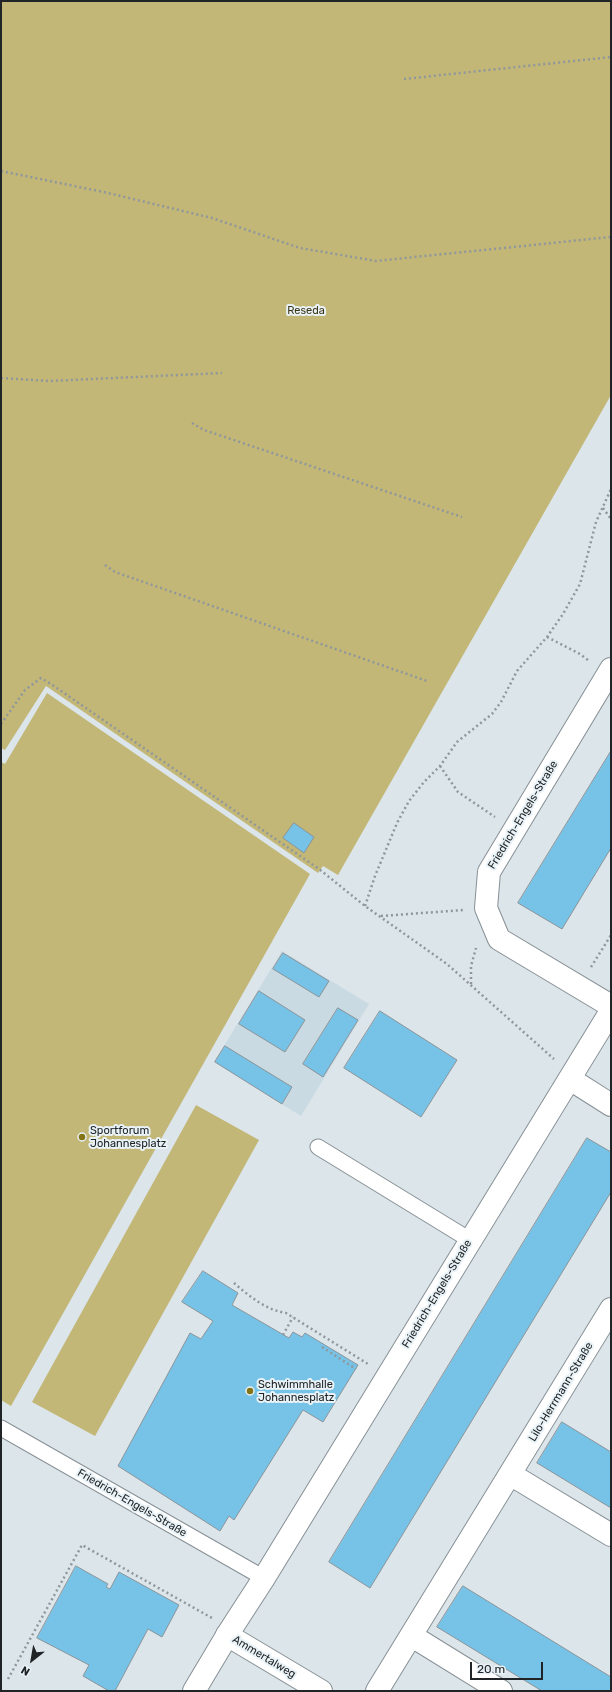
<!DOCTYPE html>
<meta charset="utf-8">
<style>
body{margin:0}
#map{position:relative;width:612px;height:1692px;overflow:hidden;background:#dbe5ea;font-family:Rubik,sans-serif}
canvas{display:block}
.frame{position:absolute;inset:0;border:2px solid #202426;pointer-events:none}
.north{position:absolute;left:12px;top:1640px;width:40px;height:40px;-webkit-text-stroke:3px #e8f2f7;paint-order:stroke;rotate:211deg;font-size:11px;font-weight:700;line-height:16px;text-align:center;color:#202426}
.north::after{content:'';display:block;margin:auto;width:14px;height:18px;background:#202426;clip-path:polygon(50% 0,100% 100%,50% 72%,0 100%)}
.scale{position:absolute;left:470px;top:1662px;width:73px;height:18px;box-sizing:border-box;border:2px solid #202426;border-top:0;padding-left:5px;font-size:12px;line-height:14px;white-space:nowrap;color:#202426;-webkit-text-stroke:3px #e8f2f7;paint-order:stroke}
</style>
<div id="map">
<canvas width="612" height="1692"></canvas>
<div class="frame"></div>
<div class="north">N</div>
<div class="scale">20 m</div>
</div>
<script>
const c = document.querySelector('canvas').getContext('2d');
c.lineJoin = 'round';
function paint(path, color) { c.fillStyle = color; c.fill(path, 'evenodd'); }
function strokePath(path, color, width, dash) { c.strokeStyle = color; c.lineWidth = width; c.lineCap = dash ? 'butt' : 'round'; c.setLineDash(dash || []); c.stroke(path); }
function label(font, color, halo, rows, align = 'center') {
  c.font = font + ' Rubik,sans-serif'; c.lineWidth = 4; c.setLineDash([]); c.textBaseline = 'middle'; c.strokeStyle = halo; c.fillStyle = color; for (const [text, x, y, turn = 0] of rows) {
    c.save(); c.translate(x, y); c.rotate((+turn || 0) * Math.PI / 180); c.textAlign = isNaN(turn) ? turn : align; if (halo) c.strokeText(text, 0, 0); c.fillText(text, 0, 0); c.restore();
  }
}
const built = new Path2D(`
 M282 951 369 1004 301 1116 214 1062Z`);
const green = new Path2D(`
 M1 1H611V395L338 875 323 866 318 873 46 686 5 750 1 748Z
 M47 693 310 874 11 1406 1 1400V762L5 764Z
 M196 1105 259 1140 95 1436 32 1402Z`);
const building = new Path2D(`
 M611 751V848L562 929 518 903Z
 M294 823 314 837 304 853 283 838Z
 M283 953 329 981 319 997 273 969Z
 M259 991 305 1020 285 1052 239 1024Z
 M338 1008 358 1020 323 1077 303 1064Z
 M380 1011 457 1060 421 1117 344 1068Z
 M225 1046 292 1087 282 1104 215 1062Z
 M587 1138 611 1152V1192L370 1588 329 1562Z
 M203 1271 238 1293 232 1305 289 1338 293 1332 302 1337 305 1333 358 1365 323 1422 303 1410 234 1520 229 1516 220 1531 118 1466 190 1333 201 1339 213 1321 182 1302Z
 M562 1422 611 1452V1508L537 1463Z
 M76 1566 108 1584 106 1587 110 1589 119 1572 179 1605 162 1637 148 1629 115 1691H109L83 1676 89 1665 37 1638Z
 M463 1586 611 1677V1691H542L437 1627Z`);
const path = new Path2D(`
 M404 79 611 57
 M1 171 108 193 212 218 300 248 376 261 611 237
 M1 378 49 381 222 373
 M192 423 204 430 462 517
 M603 508 611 519
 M105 565 115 572 427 681
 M547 637 580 654 588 660
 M1 724 25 690 41 678 51 684 319 869 365 906 447 964 554 1059
 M440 766 458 792 495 817
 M365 906 375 876 385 852 397 823 409 801 424 782 440 766 457 742 492 714 501 702 517 671 547 637 563 614 580 584 596 522 611 489
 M381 916 464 910
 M591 967 611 935
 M471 984V966L476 948
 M234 1283C249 1296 266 1310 286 1313L368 1364
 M283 1335 293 1317
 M322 1347 356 1369
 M8 1679 82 1545 212 1618`);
const lane = new Path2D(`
 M318 1147 470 1240
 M1 1428 264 1578`);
const street = new Path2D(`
 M611 669 489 872 486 908 499 939 611 1006
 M570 1079 611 1105
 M510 1474 611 1535
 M227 1635 321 1691
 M412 1636 501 1691
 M377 1691 611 1309`);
const secondary = new Path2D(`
 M194 1691 231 1629 264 1578 611 1011`);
const markers = [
 [82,1137,4,"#847416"],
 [250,1391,4,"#847416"]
];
const parkNames = [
 ["Reseda",306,311]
];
const streetNames = [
 ["Friedrich-Engels-Straße",523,815,-59],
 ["Friedrich-Engels-Straße",437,1294,-59],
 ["Lilo-Herrmann-Straße",561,1392,-59],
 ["Friedrich-Engels-Straße",132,1503,30],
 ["Ammertalweg",264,1657,31]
];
const poiNames = [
 ["Sportforum",90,1131],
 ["Johannesplatz",90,1144],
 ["Schwimmhalle",258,1385],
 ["Johannesplatz",258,1398]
];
paint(built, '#c9dae3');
paint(green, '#c3b777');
paint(building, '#76c3e7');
strokePath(building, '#8b9499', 1);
strokePath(lane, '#879095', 17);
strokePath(street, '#879095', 24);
strokePath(secondary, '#879095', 24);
strokePath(path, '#8f979b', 2.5, [2, 3]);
strokePath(lane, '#fff', 15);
strokePath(street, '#fff', 22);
strokePath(secondary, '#fff', 22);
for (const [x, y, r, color] of markers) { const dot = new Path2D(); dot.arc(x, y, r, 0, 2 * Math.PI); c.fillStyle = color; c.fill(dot); strokePath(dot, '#e8f2f7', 1.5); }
label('11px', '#3c3616', '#e8f2f7', parkNames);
label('11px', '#202426', '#e8f2f7', streetNames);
label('11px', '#202426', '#e8f2f7', poiNames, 'left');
</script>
